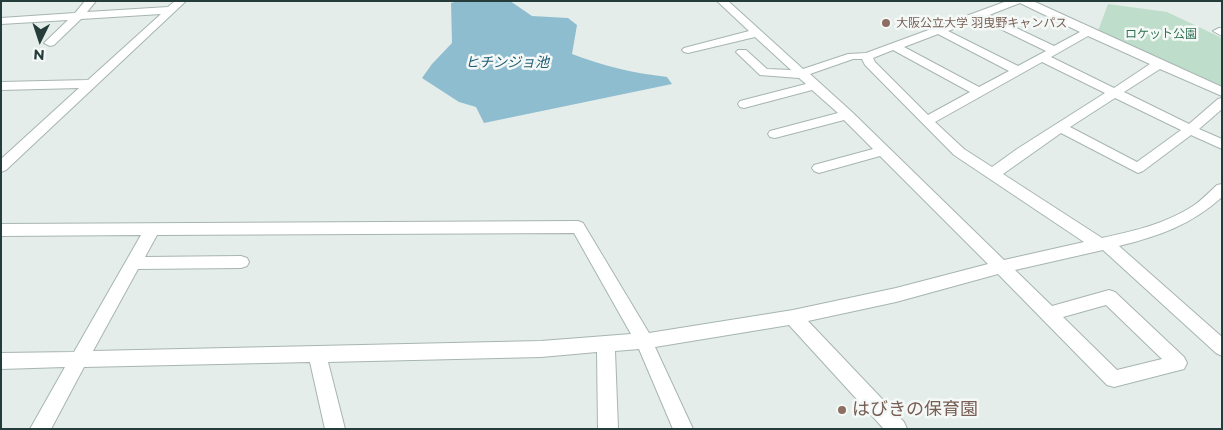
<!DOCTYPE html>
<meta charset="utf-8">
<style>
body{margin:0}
#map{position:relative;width:1223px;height:430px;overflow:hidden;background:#e4edea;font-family:Montserrat,sans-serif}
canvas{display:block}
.frame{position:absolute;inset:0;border:2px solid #243d3a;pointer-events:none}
.north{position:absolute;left:15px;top:15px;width:50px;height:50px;-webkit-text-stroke:4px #f4f9f7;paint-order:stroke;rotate:184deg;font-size:14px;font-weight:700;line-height:20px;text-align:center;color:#243d3a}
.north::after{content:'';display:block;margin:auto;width:18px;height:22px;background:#243d3a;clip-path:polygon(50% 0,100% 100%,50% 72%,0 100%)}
</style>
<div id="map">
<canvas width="1223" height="430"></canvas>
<div class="frame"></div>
<div class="north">N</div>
</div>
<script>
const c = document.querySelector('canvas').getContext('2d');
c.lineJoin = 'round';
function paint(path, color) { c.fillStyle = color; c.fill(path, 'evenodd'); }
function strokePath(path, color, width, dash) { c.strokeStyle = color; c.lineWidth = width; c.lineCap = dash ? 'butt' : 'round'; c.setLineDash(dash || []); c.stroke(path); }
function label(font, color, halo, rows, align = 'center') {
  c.font = font + ' Montserrat,"Noto Sans JP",sans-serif'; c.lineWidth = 5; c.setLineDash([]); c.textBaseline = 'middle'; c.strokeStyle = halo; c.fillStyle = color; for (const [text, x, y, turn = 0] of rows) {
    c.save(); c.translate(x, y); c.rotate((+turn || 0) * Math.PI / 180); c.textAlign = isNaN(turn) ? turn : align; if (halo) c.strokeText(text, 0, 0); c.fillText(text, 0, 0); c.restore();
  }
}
const green = new Path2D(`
 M1108 4 1167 12 1222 38V86L1098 31Z`);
const water = new Path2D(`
 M458 1H510L532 16 568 18 577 25 572 54C603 66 633 73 667 77L672 84 484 123 476 107 459 102 422 78 432 64 452 43 451 3Z`);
const minor = new Path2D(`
 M85 1H96L87 12 168 7 175 1H186L6 170 1 172V159L79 88 1 90V82L88 80 161 14 81 19 54 45 50 46 44 43 68 20 1 24V18L75 13Z
 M717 1H728L803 69 848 54 866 53 1007 1H1033L1222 87V96L1160 69 1124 92 1189 124 1218 99 1222 98V109L1199 129 1222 139V149L1191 135 1143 171 1138 173 1061 133 1003 174 1102 238C1134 231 1165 224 1193 206 1202 200 1209 192 1217 185L1222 184V197C1191 225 1159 236 1119 246L1222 337V356L1216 353 1103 250 1015 270 1052 306 1109 290 1115 292 1184 357 1187 363 1184 369 1114 387 1107 385 998 274 896 302 808 321 904 422 907 429H884L789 325 655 347 693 429H673L639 349 615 351 618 429H598L597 352 541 357 328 362 345 429H325L310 362 84 367 51 429H30L65 367 1 369V353L74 352 141 235 1 236V224L578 221 583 223 649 333 793 310 896 288 988 264 880 156 819 173 814 171 812 168 814 165 873 149 844 120 775 138 770 137 768 134 770 131 838 113 812 90 744 108 740 107 738 104 740 101 806 84 799 78 760 75 738 54 736 52 738 50H746L767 69 791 70 755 37 688 53 684 52 682 50 684 48 749 31ZM1020 3 1080 32 1054 46 989 15ZM980 19 1046 51 1018 66 948 31ZM938 34 1009 71 979 87 904 47ZM1088 36 1150 64 1114 88 1051 57ZM893 50 970 92 928 115 875 62 873 58ZM853 59H862L865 65 954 155 1084 242 1004 260 852 112 810 74ZM1042 62 1105 93 1017 149 992 167 964 149 935 122ZM1115 98 1181 130 1137 162 1070 127ZM574 233 631 334 541 341 93 351 138 269 241 268 247 266 249 262 247 258 241 256 145 257 157 235ZM1106 305 1162 359 1117 370 1063 317Z
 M1219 28H1222V36L1213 31Z`);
const markers = [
 [886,23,5,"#8d6e63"],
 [842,410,5,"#8d6e63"]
];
const farEducationnames = [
 ["大阪公立大学 羽曳野キャンパス",896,23]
];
const farParknames = [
 ["ロケット公園",1161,34]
];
const farWaternames = [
 ["ヒチンジョ池",507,63]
];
const nearEducationnames = [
 ["はびきの保育園",852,410]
];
paint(green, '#beddca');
paint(water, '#8ebdcf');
strokePath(minor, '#a7b5b2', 2);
paint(minor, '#fff');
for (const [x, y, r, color] of markers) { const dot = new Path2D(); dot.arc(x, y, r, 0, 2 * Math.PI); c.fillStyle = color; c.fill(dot); strokePath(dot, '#f4f9f7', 2); }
label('12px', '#785e54', '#f4f9f7', farEducationnames, 'left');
label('12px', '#307352', '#f4f9f7', farParknames);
label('italic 14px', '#205e77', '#f4f9f7', farWaternames);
label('18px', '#785e54', '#f4f9f7', nearEducationnames, 'left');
</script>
